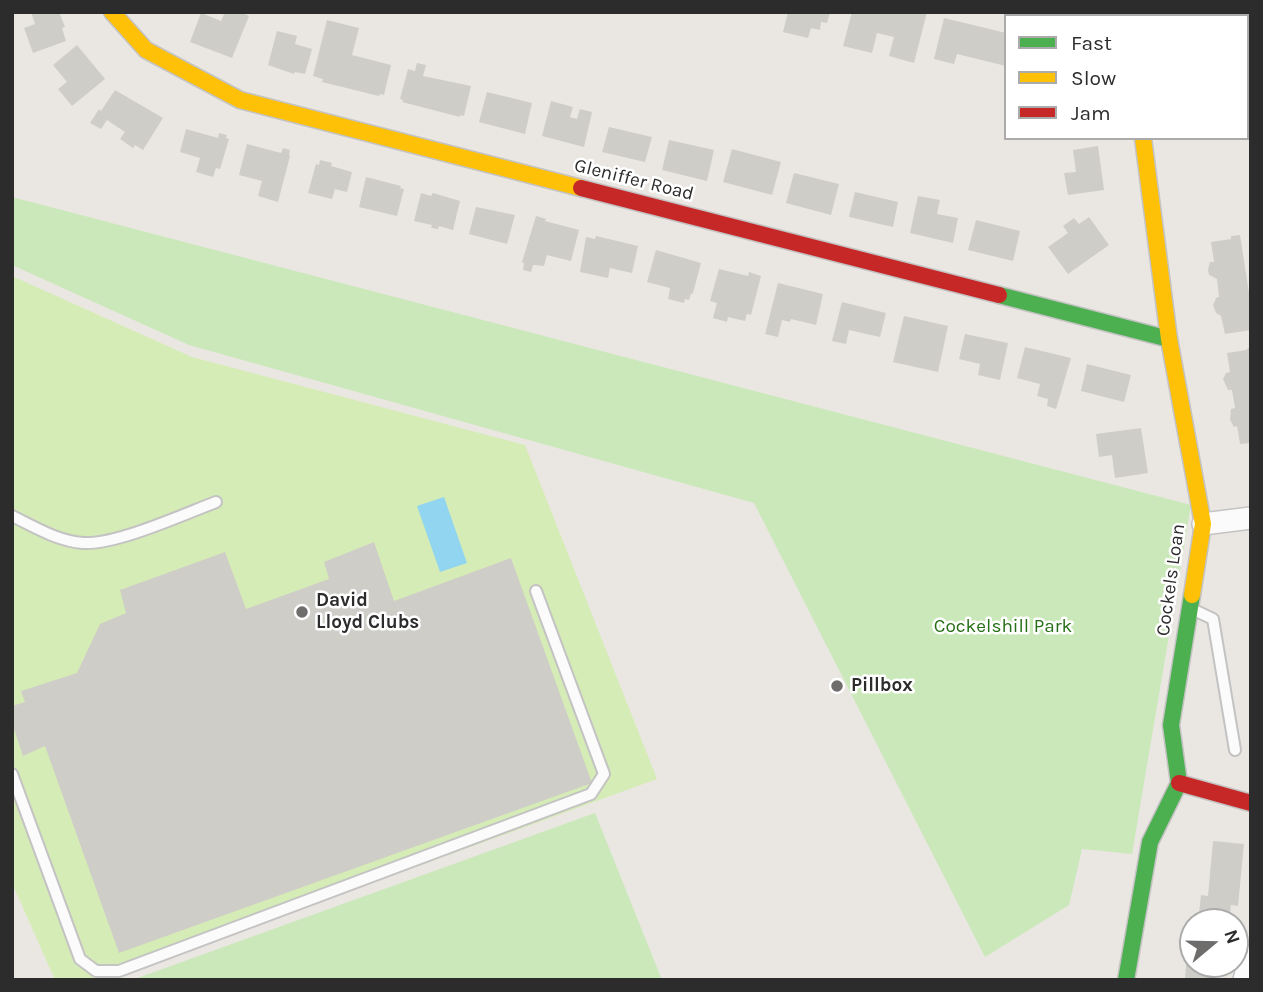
<!DOCTYPE html>
<style>
body{margin:0}
#map{position:relative;width:1263px;height:992px;overflow:hidden;background:#eae7e2;font-family:Karla,sans-serif}
canvas{display:block}
.frame{position:absolute;inset:0;border:14px solid #2c2c2c;pointer-events:none}
.legend{position:absolute;left:1004px;top:14px;width:245px;height:126px;box-sizing:border-box;background:#fff;border:2px solid #ababab;margin:0;padding:9px 12px;list-style:none;font-size:21px;color:#2c2c2c}
.legend li{display:flex;align-items:center;gap:14px;height:35px}
.legend b{width:35px;border:2px solid #ababab}
.north{position:absolute;left:1179px;top:908px;width:70px;height:70px;box-sizing:border-box;background:#fff;border:2px solid #ababab;border-radius:50%;rotate:71deg;font-size:19px;font-weight:700;line-height:28px;text-align:center;color:#2c2c2c}
.north::after{content:'';display:block;margin:auto;width:24px;height:32px;background:#6e6d6c;clip-path:polygon(50% 0,100% 100%,50% 72%,0 100%)}
</style>
<div id="map">
<canvas width="1263" height="992"></canvas>
<div class="frame"></div>
<ul class="legend">
<li><b style="height:9px;background:#4caf50"></b>Fast</li>
<li><b style="height:9px;background:#ffc107"></b>Slow</li>
<li><b style="height:9px;background:#c62828"></b>Jam</li>
</ul>
<div class="north">N</div>
</div>
<script>
const c = document.querySelector('canvas').getContext('2d');
c.lineJoin = 'round';
function paint(path, color) { c.fillStyle = color; c.fill(path, 'evenodd'); }
function strokePath(path, color, width, dash) { c.strokeStyle = color; c.lineWidth = width; c.lineCap = dash ? 'butt' : 'round'; c.setLineDash(dash || []); c.stroke(path); }
function label(font, color, halo, rows, align = 'center') {
  c.font = font + ' Karla,sans-serif'; c.lineWidth = 5; c.setLineDash([]); c.textBaseline = 'middle'; c.strokeStyle = halo; c.fillStyle = color; for (const [text, x, y, turn = 0] of rows) {
    c.save(); c.translate(x, y); c.rotate((+turn || 0) * Math.PI / 180); c.textAlign = isNaN(turn) ? turn : align; if (halo) c.strokeText(text, 0, 0); c.fillText(text, 0, 0); c.restore();
  }
}
const green = new Path2D(`
 M12 197 1191 505 1132 854 1082 849 1069 905 985 957 754 503 189 345 12 265Z
 M595 813 662 980H132Z`);
const pitch = new Path2D(`
 M12 276 192 357 525 445 657 779 106 980H55L12 883Z`);
const water = new Path2D(`
 M444 497 467 563 440 572 417 506Z`);
const building = new Path2D(`
 M31 12H59L65 27 62 28 66 41 33 53 24 28 35 24Z
 M225 12H241L249 16 232 58 190 42 201 13 221 21Z
 M788 12H830L827 23 821 22 820 30 811 28 808 38 783 32Z
 M852 12H927L914 63 889 56 894 37 877 33 872 53 843 46Z
 M1232 12H1251V40L1247 38V16H1232Z
 M944 18 1006 33V66L957 54 954 64 934 59Z
 M327 20 359 28 352 55 391 65 384 95 380 94 379 96 322 82 323 79 313 76Z
 M277 31 297 36 295 44 312 49 305 74 295 72 294 74 268 65Z
 M77 45 105 79 72 106 58 89 67 82 53 65Z
 M417 63 426 65 423 76 471 86 464 116 460 115V117L402 102 403 100 400 99 408 69 415 71Z
 M115 90 163 118 143 150 135 145 133 148 120 139 125 132 107 120 101 129 90 123 99 109 101 111Z
 M487 92 532 103 525 134 479 122Z
 M551 101 573 107 570 117 577 119 580 109 592 112 584 147 542 136Z
 M609 127 652 137 645 162 602 152Z
 M186 129 218 138 219 133 227 135 226 138 229 139 220 169 216 168 213 177 196 172 200 158 180 152Z
 M669 140 714 150 707 181 662 170Z
 M247 144 281 153 283 148 290 150 289 155 290 156 278 202 258 196 262 181 239 175Z
 M1098 146 1104 190 1068 195 1064 173 1076 172 1073 150Z
 M732 149 781 162 772 195 723 182Z
 M320 160 332 163 331 166 352 172 347 192 335 189 332 199 308 193 316 164 319 165Z
 M794 173 839 184 831 215 786 203Z
 M366 177 401 186 400 188 404 189 397 216 359 207Z
 M855 192 898 202 893 227 849 217Z
 M421 193 431 196 433 193 460 201 453 230 439 226 438 229 431 228 432 225 414 221Z
 M918 196 940 200 937 214 958 218 953 243 910 233Z
 M476 207 515 215 507 244 469 234Z
 M536 216 546 219 545 221 579 230 571 261 547 255 544 266 533 265 531 272 523 270 524 263 522 262Z
 M1089 217 1109 245 1068 274 1048 247 1068 233 1063 226 1074 218 1079 224Z
 M976 220 1020 231 1013 261 968 250Z
 M1240 235 1251 306V330L1225 334 1221 316 1216 313 1213 305 1216 298 1219 297 1217 279 1209 275 1208 270 1210 262H1214L1211 242 1231 239V236Z
 M596 236 638 246 632 273 610 268 608 278 580 272 586 237 595 239Z
 M656 250 701 263 693 293 691 294 689 300 685 299 684 303 668 299 670 288 647 282Z
 M719 269 748 276 749 272 761 276 751 315 747 314 745 321 728 317 727 322 713 318 717 303 710 301Z
 M778 283 823 294 816 325 791 319 790 322 782 320 778 337 765 334Z
 M842 302 886 313 880 337 849 330 846 344 832 341Z
 M904 316 948 326 938 372 893 362Z
 M965 334 1008 343 1000 380 978 375 980 364 959 359Z
 M1251 346V443L1240 444 1237 426 1234 427 1230 420 1231 409 1235 408 1232 390H1228L1223 379 1226 373 1230 372 1227 353 1246 350Z
 M1025 347 1071 358 1056 409 1047 406 1048 399 1037 396 1040 384 1017 378Z
 M1087 364 1131 375 1124 402 1081 391Z
 M1141 428 1148 473 1115 478 1112 455 1099 457 1096 434Z
 M374 542 394 601 511 558 592 783 119 953 45 746 23 756 12 723V706L25 702 21 691 77 673 100 624 126 613 120 590 225 552 246 609 329 579 324 562Z
 M1213 841 1244 844 1238 906 1231 905 1229 922H1198L1201 895 1208 896Z
 M1187 953H1193V964H1217L1216 980H1185Z`);
const lane = new Path2D(`
 M12 516C35 527 57 541 83 543 116 545 182 515 216 502
 M1192 609 1213 619 1235 750
 M12 774 80 959 96 971H119L591 794 604 774 536 591`);
const street = new Path2D(`
 M1090 12 1103 16
 M1203 524 1251 518
 M1244 980 1251 952`);
const fast = new Path2D(`
 M999 295 1169 339
 M1126 980 1150 842 1179 783 1171 725 1192 595`);
const slow = new Path2D(`
 M112 12 146 50 240 100 581 188
 M1143 138 1169 339 1203 524 1192 595`);
const jam = new Path2D(`
 M1125 12 1126 16
 M581 188 999 295
 M1179 783 1251 803`);
const markers = [
 [302,612,7,"#6e6d6c"],
 [837,686,7,"#6e6d6c"]
];
const streetNames = [
 ["Gleniffer Road",634,180,14],
 ["Cockels Loan",1171,580,-82]
];
const poiNames = [
 ["David",316,601],
 ["Lloyd Clubs",316,623],
 ["Pillbox",851,686]
];
const parkNames = [
 ["Cockelshill Park",1003,627]
];
paint(green, '#cae8b9');
paint(pitch, '#d6ecb6');
paint(water, '#91d5f0');
paint(building, '#cfcdc8');
strokePath(lane, '#c4c3c3', 14);
strokePath(street, '#c4c3c3', 24);
strokePath(fast, '#c4c3c3', 19);
strokePath(slow, '#c4c3c3', 19);
strokePath(jam, '#c4c3c3', 19);
strokePath(lane, '#fcfbfb', 10);
strokePath(street, '#fcfbfb', 21);
strokePath(fast, '#4caf50', 16);
strokePath(slow, '#ffc107', 16);
strokePath(jam, '#c62828', 16);
for (const [x, y, r, color] of markers) { const dot = new Path2D(); dot.arc(x, y, r, 0, 2 * Math.PI); c.fillStyle = color; c.fill(dot); strokePath(dot, '#fff', 2.5); }
label('19px', '#2c2c2c', '#fff', streetNames);
label('bold 19px', '#2c2c2c', '#fff', poiNames, 'left');
label('19px', '#266f16', '#fff', parkNames);
</script>
